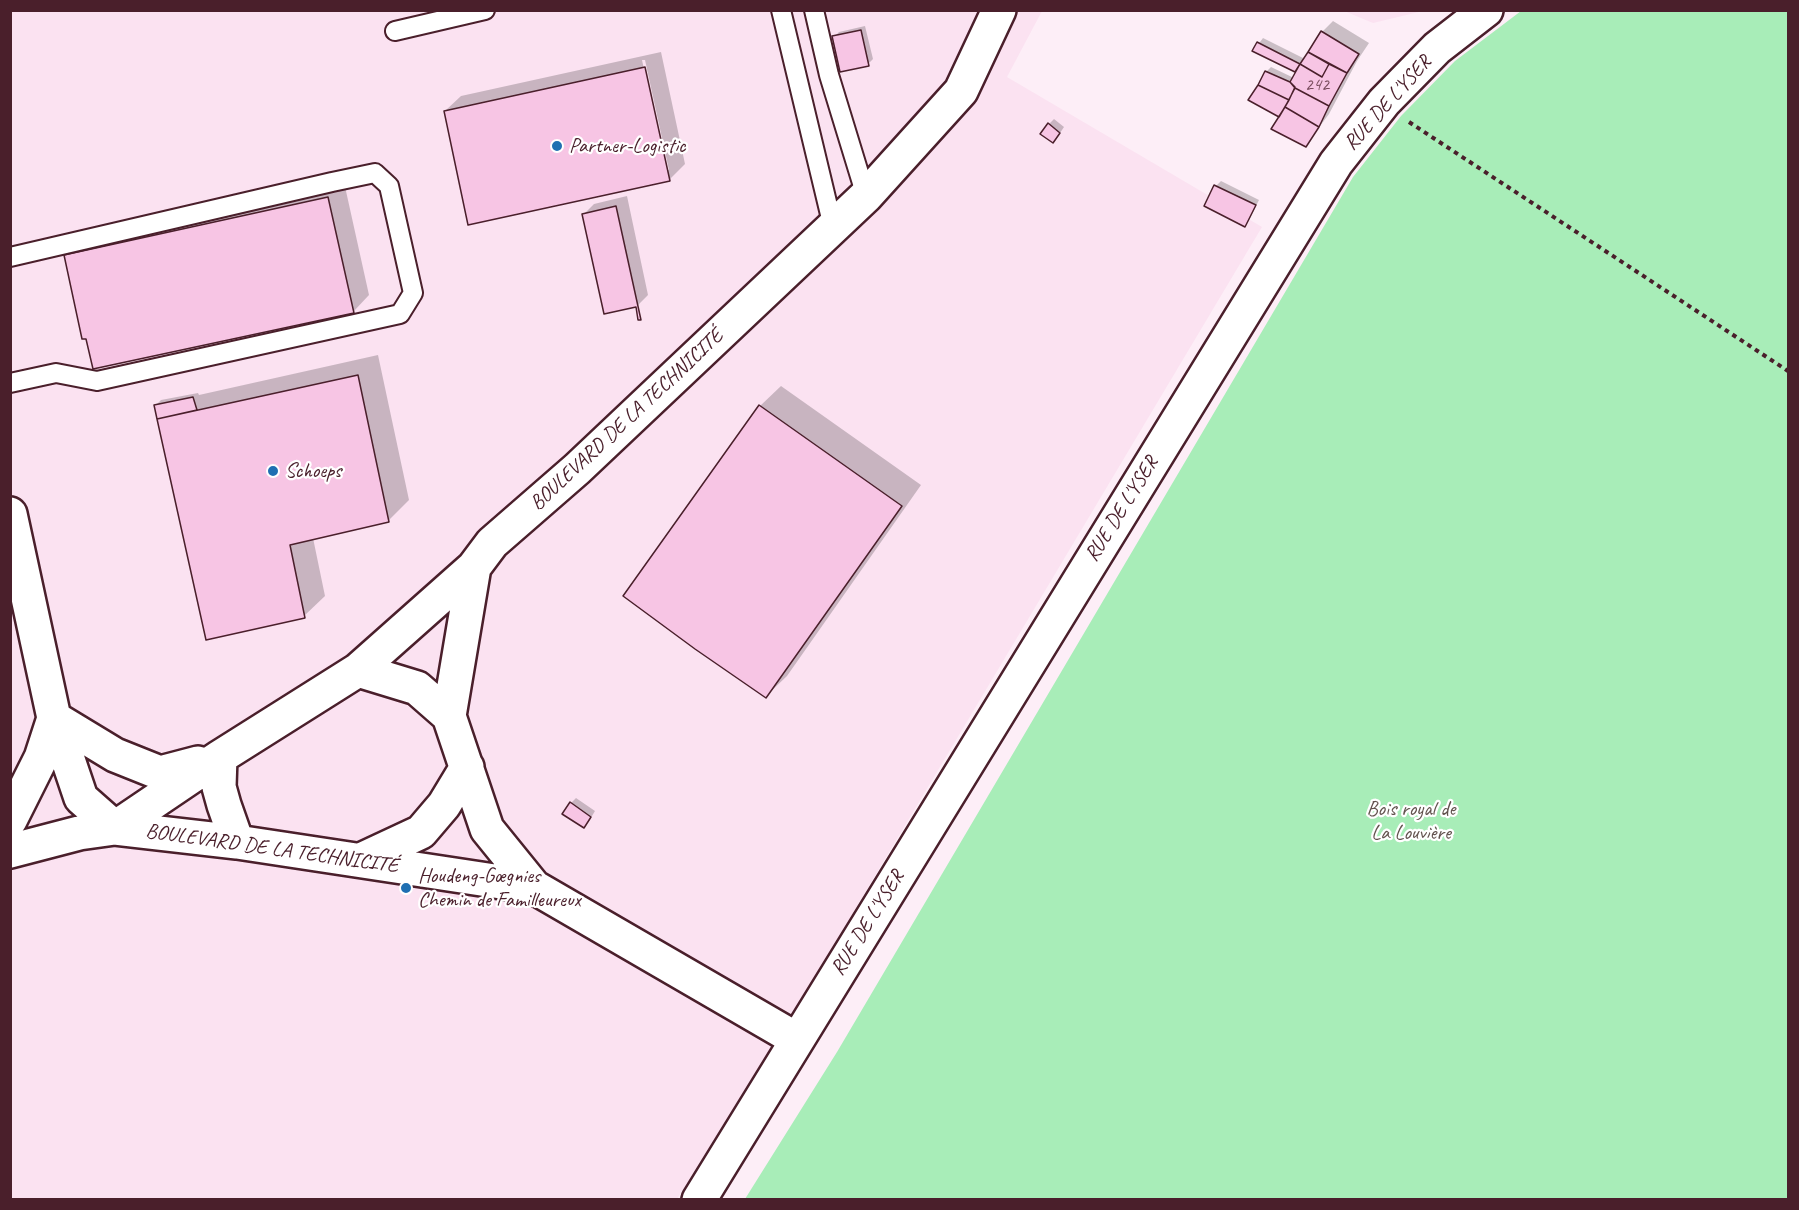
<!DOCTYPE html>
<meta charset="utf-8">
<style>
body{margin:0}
#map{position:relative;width:1799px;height:1210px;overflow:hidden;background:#fdeef7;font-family:Caveat,sans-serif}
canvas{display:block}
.frame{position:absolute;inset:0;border:12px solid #4a1f2b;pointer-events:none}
</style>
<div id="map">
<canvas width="1799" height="1210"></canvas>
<div class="frame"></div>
</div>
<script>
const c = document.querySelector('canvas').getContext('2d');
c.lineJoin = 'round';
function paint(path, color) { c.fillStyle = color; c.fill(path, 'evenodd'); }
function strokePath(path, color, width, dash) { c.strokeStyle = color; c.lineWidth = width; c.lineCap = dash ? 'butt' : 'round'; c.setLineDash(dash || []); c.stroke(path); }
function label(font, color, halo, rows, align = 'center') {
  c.font = font + ' Caveat,sans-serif'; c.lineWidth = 4.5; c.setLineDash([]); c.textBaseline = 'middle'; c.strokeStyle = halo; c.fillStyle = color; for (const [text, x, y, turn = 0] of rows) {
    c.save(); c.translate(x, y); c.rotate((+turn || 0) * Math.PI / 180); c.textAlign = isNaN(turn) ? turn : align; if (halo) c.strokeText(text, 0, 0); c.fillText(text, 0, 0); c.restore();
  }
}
const built = new Path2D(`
 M10 11H1042L1007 77 1262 227 817 973 677 1199H11Z
 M1344 11H1423L1373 23Z`);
const green = new Path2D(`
 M1521 11H1788V1199H745L837 1052 1353 177 1401 116 1455 61Z`);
const shadow = new Path2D(`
 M1333 21 1369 43 1357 61 1329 114 1306 145 1281 116 1266 72 1271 67 1294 78 1300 65 1294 70 1254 50 1263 38 1305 59 1322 32Z
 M865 26 873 59 868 64 834 37 839 32Z
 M661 52 685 164 669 180 445 111 461 96ZM642 60H645L669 170H666Z
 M1054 119 1064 127 1058 136 1049 124Z
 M1221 181 1259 200 1249 220 1244 225 1206 205 1216 186Z
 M344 182 369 295 354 311 65 255 81 239Z
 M627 196 648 295 638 305 584 214 594 204Z
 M378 355 409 500 388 521 313 538 325 596 304 616 207 638 156 405 161 400 198 393 199 395Z
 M781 386 921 485 787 676 766 696 760 406Z
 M576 798 595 811 589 821 571 803Z`);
const building = new Path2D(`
 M861 30 869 66 840 72 832 36Z
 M1321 31 1359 54 1347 73 1308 52Z
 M1257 42 1300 64 1295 72 1252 51Z
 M1308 52 1329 64 1322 77 1300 64Z
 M1300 64 1322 77 1329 64 1347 73 1329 106 1295 88 1290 82Z
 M645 67 670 181 468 225 444 111Z
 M1265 71 1290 82 1295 87 1289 100 1258 85Z
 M1258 85 1289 100 1279 117 1248 100Z
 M1295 88 1329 106 1319 127 1285 107Z
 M1285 107 1319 127 1306 147 1271 129Z
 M1048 123 1060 133 1053 143 1040 134Z
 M1214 185 1256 205 1245 227 1204 206Z
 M328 197 354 313 93 369 86 339H82L64 255Z
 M616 206 641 320H638L636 307 604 314 582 214Z
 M358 375 389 522 290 545 305 618 206 640 157 419Z
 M193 397 197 410 157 419 154 405Z
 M759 405 902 506 766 698 695 649 623 596Z
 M570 802 591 817 584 828 562 814Z`);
const path = new Path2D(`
 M1409 122 1788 371`);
const lane = new Path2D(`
 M781 10 833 227
 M814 10 829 75 866 196
 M395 31 485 10
 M10 257 332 182 375 173 389 186 413 293 400 314 97 381 56 373 10 383`);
const street = new Path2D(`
 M10 514 54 718 81 798 115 828
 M358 670 417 688 449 716
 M54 718 115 755 160 773 198 763
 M220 757 219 787 224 805 237 842
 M10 820 41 758 54 718
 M115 828 220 757 358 670 474 567
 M10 851 79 833 115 828 237 842 534 887
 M361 860 421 832 444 805 467 767
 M796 1039 534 887 487 829 449 716 474 567 492 543 577 469 866 196 961 91 999 10`);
const secondary = new Path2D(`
 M699 1200 1336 163 1384 102 1437 48 1486 10`);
const markers = [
 [557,146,6,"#1f6fb2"],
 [273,471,6,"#1f6fb2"],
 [406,888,6,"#1f6fb2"]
];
const numberNames = [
 ["242",1317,85]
];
const streetNames = [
 ["RUE DE L'YSER",1388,103,-48],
 ["BOULEVARD DE LA TECHNICITÉ",627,420,-43],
 ["RUE DE L'YSER",1122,509,-58],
 ["BOULEVARD DE LA TECHNICITÉ",272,849,8],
 ["RUE DE L'YSER",868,923,-58]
];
const poiNames = [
 ["Partner-Logistic",569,146],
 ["Schoeps",285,471],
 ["Houdeng-Gœgnies",418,876],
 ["Chemin de Familleureux",418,900]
];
const parkNames = [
 ["Bois royal de",1411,809],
 ["La Louvière",1411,833]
];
paint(built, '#fbe2f1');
paint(green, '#a8edb8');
paint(shadow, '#0003');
paint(building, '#f7c5e4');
strokePath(building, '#4a1f2b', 1.5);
strokePath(lane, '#4a1f2b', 22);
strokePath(street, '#4a1f2b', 38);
strokePath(secondary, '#4a1f2b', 38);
strokePath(path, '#4a1f2b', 4, [4.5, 4.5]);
strokePath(lane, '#fff', 18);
strokePath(street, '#fff', 33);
strokePath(secondary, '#fff', 33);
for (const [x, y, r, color] of markers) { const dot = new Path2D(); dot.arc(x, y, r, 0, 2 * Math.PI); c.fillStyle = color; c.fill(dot); strokePath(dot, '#fff', 2); }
label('18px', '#754859', null, numberNames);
label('21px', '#4a1f2b', '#fff', streetNames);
label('21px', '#4a1f2b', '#fff', poiNames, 'left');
label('21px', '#62524e', '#fff', parkNames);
</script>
